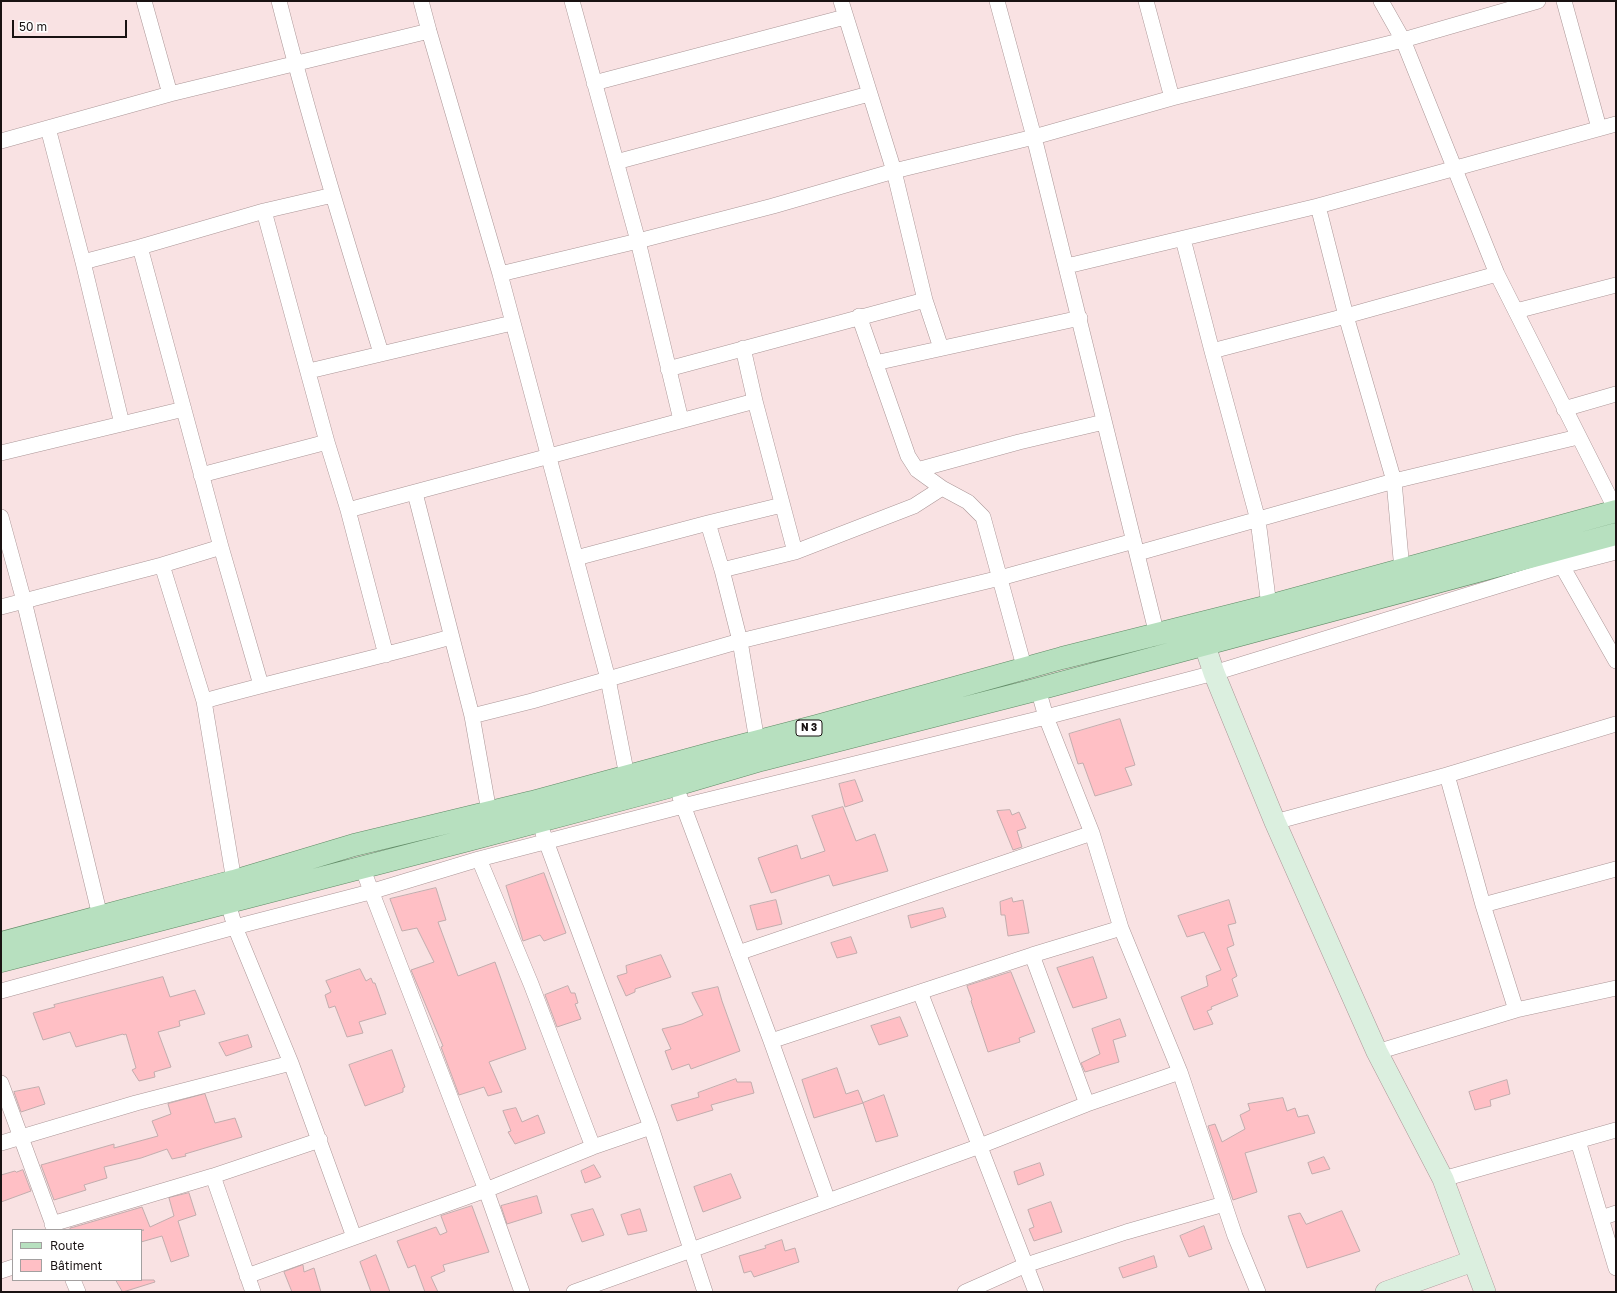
<!DOCTYPE html>
<meta charset="utf-8">
<style>
body{margin:0}
#map{position:relative;width:1617px;height:1293px;overflow:hidden;background:#f9e2e3;font-family:"Golos Text",sans-serif}
canvas{display:block}
.frame{position:absolute;inset:0;border:2px solid #191212;pointer-events:none}
.legend{position:absolute;left:12px;top:1229px;width:130px;height:52px;box-sizing:border-box;background:#fff;border:1px solid #a3a0a0;margin:0;padding:5px 7px;list-style:none;font-size:12px;color:#191212}
.legend li{display:flex;align-items:center;gap:8px;height:20px}
.legend b{width:20px;border:1px solid #a3a0a0}
.scale{position:absolute;left:12px;top:20px;width:115px;height:18px;box-sizing:border-box;border:2px solid #191212;border-top:0;padding-left:5px;font-size:12px;line-height:14px;white-space:nowrap;color:#191212;-webkit-text-stroke:3px #fff;paint-order:stroke}
</style>
<div id="map">
<canvas width="1617" height="1293"></canvas>
<div class="frame"></div>
<ul class="legend">
<li><b style="height:5px;background:#b7e0bf"></b>Route</li>
<li><b style="height:11px;background:#ffbfc5"></b>Bâtiment</li>
</ul>
<div class="scale">50 m</div>
</div>
<script>
const c = document.querySelector('canvas').getContext('2d');
c.lineJoin = 'round';
function paint(path, color) { c.fillStyle = color; c.fill(path, 'evenodd'); }
function strokePath(path, color, width, dash) { c.strokeStyle = color; c.lineWidth = width; c.lineCap = dash ? 'butt' : 'round'; c.setLineDash(dash || []); c.stroke(path); }
function label(font, color, halo, rows, align = 'center') {
  c.font = font + ' "Golos Text",sans-serif'; c.lineWidth = 4; c.setLineDash([]); c.textBaseline = 'middle'; c.strokeStyle = halo; c.fillStyle = color; for (const [text, x, y, turn = 0] of rows) {
    c.save(); c.translate(x, y); c.rotate((+turn || 0) * Math.PI / 180); c.textAlign = isNaN(turn) ? turn : align; if (halo) c.strokeText(text, 0, 0); c.fillText(text, 0, 0); c.restore();
  }
}
const building = new Path2D(`
 M1120 719 1135 765 1125 768 1132 785 1095 796 1083 763 1078 764 1069 734Z
 M855 780 863 801 845 807 839 784Z
 M843 807 856 841 875 834 888 871 833 886 829 875 771 893 758 858 797 845 801 859 825 851 812 816Z
 M1010 810 1012 815 1019 812 1026 828 1017 831 1022 847 1013 850 997 811Z
 M544 873 566 933 544 941 540 935 523 941 506 886Z
 M436 888 446 920 438 922 458 976 495 962 526 1049 489 1062 502 1092 488 1096 484 1087 459 1095 441 1047 443 1046 411 970 434 962 417 928 402 931 390 899Z
 M1012 898 1013 902 1023 900 1029 933 1008 936 1005 915H1001L1000 902Z
 M776 900 782 924 757 930 750 906Z
 M1229 900 1236 923 1228 925 1234 945 1227 948 1237 976 1232 979 1238 996 1211 1007 1212 1009 1207 1011 1213 1024 1194 1030 1181 997 1208 986 1206 976 1221 970 1204 932 1187 937 1178 916Z
 M943 908 946 917 911 928 908 916Z
 M851 937 857 953 837 958 831 943Z
 M661 955 671 977 635 989V992L626 996 617 976 627 973 626 966Z
 M1093 957 1107 998 1073 1008 1057 968Z
 M360 969 366 981 371 978 373 983H375L386 1014 359 1022 363 1033 347 1037 335 1006 329 1008 325 995 331 992 326 981Z
 M1011 972 1035 1032 1019 1038 1020 1042 988 1052 971 1001 972 1000 967 986Z
 M163 977 170 997 195 990 205 1014 179 1021 180 1026 158 1032 171 1067 154 1072 155 1077 139 1081 132 1070 136 1068 126 1034 124 1035 123 1034 76 1047 70 1032 43 1040 33 1013 55 1007 54 1005Z
 M568 986 571 993H575L578 1003 575 1004 581 1019 557 1027 545 995Z
 M718 987 722 1001 740 1051 691 1069 689 1064 672 1070 665 1051 671 1049 662 1029 682 1024 703 1015 692 993Z
 M900 1017 908 1036 879 1045 871 1026Z
 M1120 1019 1126 1036 1113 1040 1119 1062 1085 1072 1081 1063 1100 1054 1092 1029Z
 M248 1035 252 1047 226 1056 219 1043Z
 M392 1050 405 1087 403 1088V1092L365 1106 349 1065Z
 M837 1068 846 1094 858 1090 863 1103 814 1118 802 1080Z
 M736 1079 737 1082H751L754 1093 711 1105 713 1110 677 1121 671 1105 699 1097 698 1093Z
 M1507 1080 1510 1094 1490 1100 1491 1106 1475 1110 1469 1092Z
 M39 1087 45 1104 21 1112 14 1092Z
 M205 1094 215 1123 235 1118 242 1137 185 1154 186 1156 172 1159 167 1149 141 1158 104 1167 107 1178 84 1185 86 1190 54 1200 41 1165 114 1144V1148L158 1136 152 1121 171 1114 168 1104Z
 M884 1095 898 1136 876 1142 863 1103Z
 M1283 1098 1287 1111 1295 1108 1298 1117 1308 1115 1315 1133 1245 1153 1257 1192 1233 1200 1208 1126 1215 1124 1222 1142 1245 1129 1240 1115 1250 1110 1248 1104Z
 M516 1108 522 1122 538 1115 545 1133 515 1144 508 1132 511 1131 503 1111Z
 M1324 1157 1330 1169 1312 1174 1308 1163Z
 M1040 1163 1044 1175 1018 1185 1014 1172Z
 M594 1165 601 1177 585 1183 581 1171Z
 M23 1170 31 1191 1 1202V1175L15 1171 16 1172Z
 M731 1174 741 1198 703 1212 694 1187Z
 M189 1193 196 1215 178 1221 189 1256 171 1262 162 1236 141 1242V1231L144 1230H70V1228L74 1227 142 1207 150 1227 174 1216 169 1198Z
 M537 1196 542 1213 507 1224 501 1206Z
 M1051 1202 1062 1232 1034 1241 1029 1229 1034 1227 1028 1210Z
 M472 1206 489 1252 443 1265 445 1271 431 1277 438 1292H425L415 1265 408 1268 397 1241 436 1227 440 1235 447 1232 441 1216Z
 M593 1209 604 1235 582 1242 571 1215Z
 M640 1209 647 1231 628 1235 621 1215Z
 M1342 1211 1360 1251 1307 1268 1288 1216 1300 1213 1306 1224Z
 M1204 1226 1212 1249 1189 1257 1180 1236Z
 M782 1240 785 1251 795 1248 799 1262 754 1277 751 1271 744 1273 739 1256 766 1248 765 1246Z
 M376 1255 386 1281 390 1292H371L360 1262Z
 M1154 1256 1157 1267 1123 1278 1119 1268Z
 M303 1265 304 1272 314 1268 321 1292H292L284 1272Z
 M116 1280H154L155 1282 123 1292Z`);
const street = new Path2D(`
 M144 1 170 94
 M279 1C309 119 345 236 381 353
 M421 1 429 31 500 274 608 679 627 776
 M572 1 638 241 681 420
 M841 1 894 171 925 300 941 348
 M997 1 1034 137 1157 635
 M1146 1 1172 98
 M1381 1 1403 40 1497 274 1616 510
 M1564 1 1599 128
 M594 83 845 17
 M48 128 83 262 122 424
 M1 141 170 94 429 31
 M616 162 869 94
 M1318 206 1346 316 1394 481 1402 570
 M264 211 327 442 348 510 386 655
 M1183 239 1212 351 1258 520 1269 606
 M140 247 221 547 261 685
 M83 262 140 247 264 211 333 195
 M1067 266 1318 206 1616 124
 M500 274 638 241 773 206 894 171 1034 137 1172 98 1403 40 1538 1
 M1516 311 1616 285
 M859 316 908 456 917 470 942 488 968 502 983 517 1025 670
 M743 348 755 401 795 552
 M1212 351 1346 316 1497 274
 M875 363 1080 318
 M668 369 925 300
 M309 371 512 323
 M1564 409 1616 394
 M1 453 184 409
 M917 470 1019 442 1104 422
 M201 475 327 442
 M415 493 472 716 489 812
 M348 510 755 401
 M1 517 24 601 100 916
 M708 523 722 570 740 641 757 741
 M1138 553 1394 481 1578 437
 M576 558 708 523 782 505
 M162 565 204 701 234 881
 M1562 566 1616 661
 M722 570 795 552 914 506 942 488
 M1 607 162 565 221 547
 M1038 689 1046 717 1092 833 1121 928 1180 1072 1235 1236 1258 1292
 M204 701C286 678 369 660 451 637
 M472 716 532 701 740 641 1000 578 1134 541
 M1447 775 1483 905 1516 1010
 M680 797 771 1041 828 1201
 M1275 822 1447 775 1616 724
 M543 833 651 1127 705 1292
 M479 859 531 984 593 1147
 M362 867 486 1190 522 1292
 M228 903 235 927 291 1063 354 1237
 M1483 905 1616 869
 M738 953 1092 833
 M1032 955 1087 1104
 M1 991 235 927 370 892 479 859 683 806 1046 717 1214 673 1562 566 1616 552
 M920 992 1036 1292
 M771 1041 1032 955 1121 928
 M1377 1052 1516 1010 1616 988
 M1 1083 55 1230
 M1578 1141 1616 1268
 M1 1143 136 1103 291 1063
 M213 1176 253 1292
 M1443 1179 1616 1130
 M1601 1218 1616 1213
 M52 1224 213 1176 320 1140
 M1 1271 13 1267
 M247 1276 486 1190 593 1147 651 1127
 M73 1280 78 1292
 M574 1292 828 1201 980 1146 1087 1104 1180 1072
 M965 1292 1026 1265 1126 1232 1224 1204`);
const secondary = new Path2D(`
 M1199 628 1214 673 1275 822 1377 1052 1443 1179 1485 1292
 M1386 1292 1473 1261`);
const primary = new Path2D(`
 M1 943 234 881 354 845 532 802 716 752 817 726 1062 658 1269 606 1616 511
 M1 961 468 840 676 785 761 760 1031 691 1616 534`);
const shields = [
 [809,728,26]
];
const shieldNames = [
 ["N 3",809,728]
];
paint(building, '#ffbfc5');
strokePath(building, '#c2acad', 1);
strokePath(street, '#ab9697', 16);
strokePath(secondary, '#ab9697', 22);
strokePath(primary, '#608a66', 23);
strokePath(street, '#fff', 15);
strokePath(secondary, '#dbefdf', 21);
strokePath(primary, '#b7e0bf', 22);
for (const [x, y, w] of shields) { const box = new Path2D(); box.roundRect(x - w / 2, y - 8, w, 16, 3); c.fillStyle = '#fff'; c.fill(box); strokePath(box, '#191212', 1); }
label('bold 10px', '#191212', null, shieldNames);
</script>
